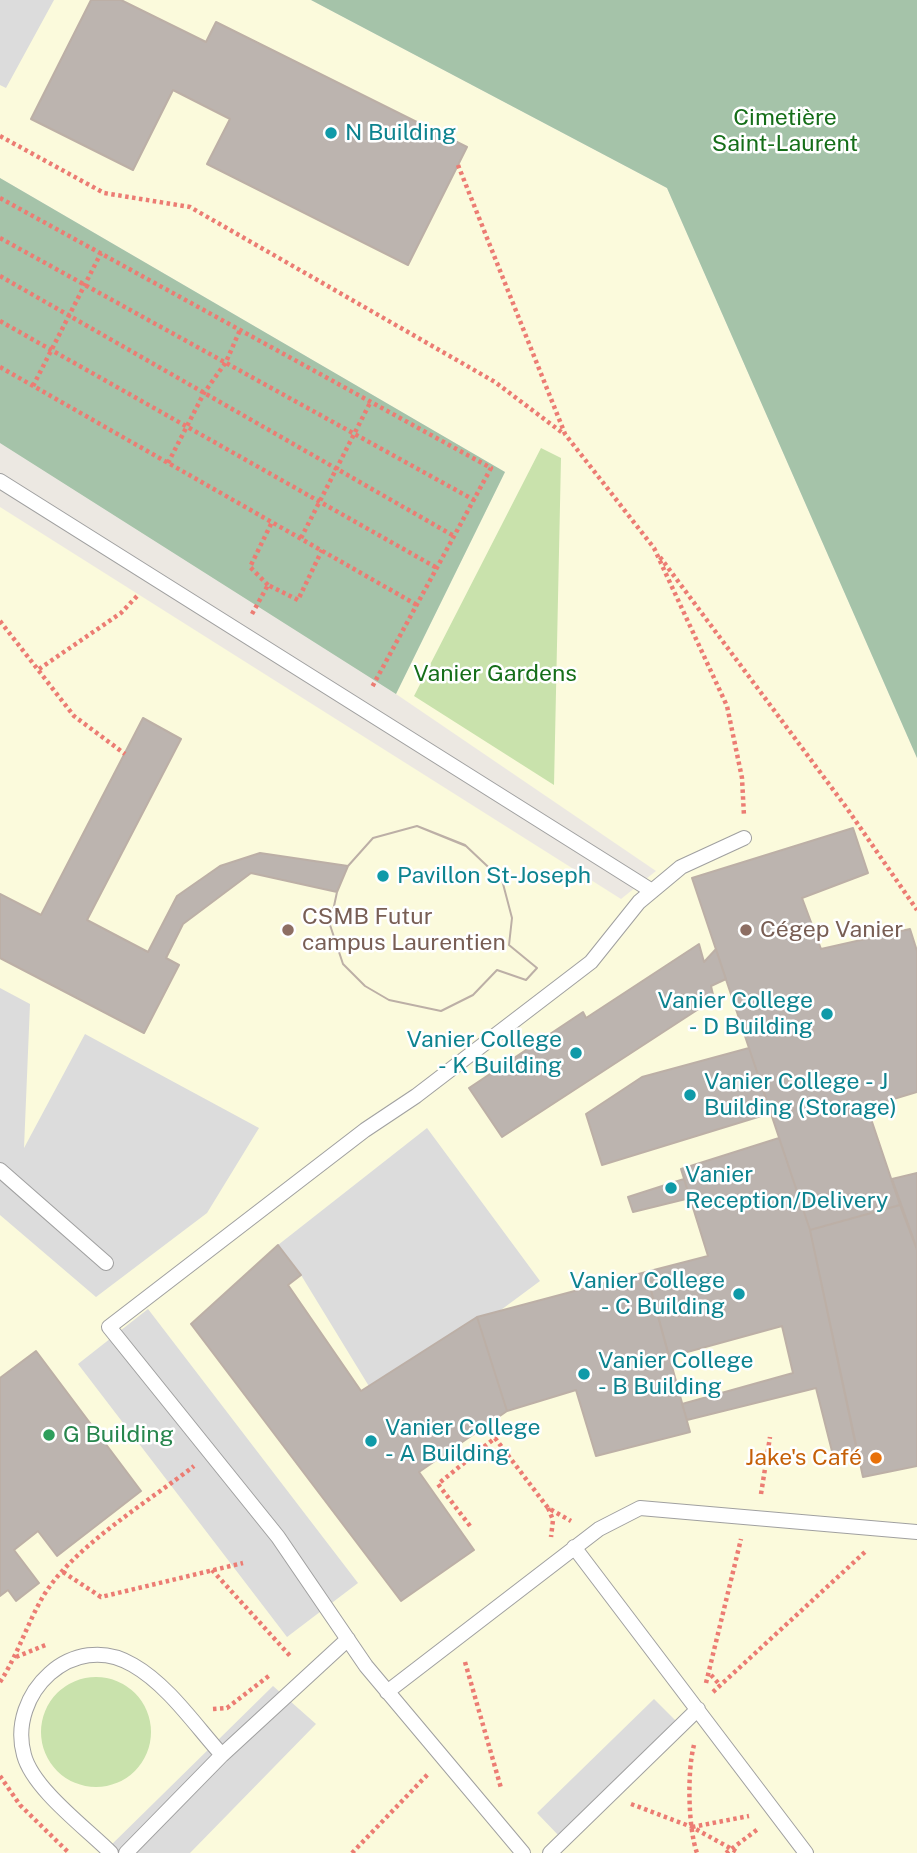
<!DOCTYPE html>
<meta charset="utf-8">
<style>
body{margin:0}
canvas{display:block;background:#ece8e2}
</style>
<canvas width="917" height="1853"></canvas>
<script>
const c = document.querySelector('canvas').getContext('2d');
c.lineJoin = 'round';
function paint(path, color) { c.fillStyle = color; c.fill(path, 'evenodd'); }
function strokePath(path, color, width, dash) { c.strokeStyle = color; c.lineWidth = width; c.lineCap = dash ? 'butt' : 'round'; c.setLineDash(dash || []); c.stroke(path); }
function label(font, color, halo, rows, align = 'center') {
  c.font = font + ' "Public Sans",sans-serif'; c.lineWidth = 5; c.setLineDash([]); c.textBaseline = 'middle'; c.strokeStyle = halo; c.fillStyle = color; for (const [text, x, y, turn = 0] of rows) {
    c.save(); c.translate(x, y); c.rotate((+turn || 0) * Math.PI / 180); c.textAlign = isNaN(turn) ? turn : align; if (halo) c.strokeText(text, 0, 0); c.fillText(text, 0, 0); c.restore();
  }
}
const education = new Path2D(`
 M0 0H311L667 188 917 758V1853H0V507L621 899 656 871 396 694 505 472 0 178Z`);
const grass = new Path2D(`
 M541 448 561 458 554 785 414 696Z
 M41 1732a55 55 0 1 1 110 0a55 55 0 1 1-110 0Z`);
const cemetery = new Path2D(`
 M311 0H917V758L667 188Z
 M0 178 505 472 396 694 0 443Z`);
const parking = new Path2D(`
 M0 0H54L6 88 0 85Z
 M0 988 30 1004 24 1148 85 1034 259 1128 207 1213 96 1297 0 1215Z
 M427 1128 540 1281 378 1401 301 1275 278 1245Z
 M148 1309 358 1583 287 1637 78 1364Z
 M273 1686 316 1724 190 1853H103Z
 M654 1699 677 1722 560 1837 537 1813Z`);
const building = new Path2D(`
 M91 0H121L206 42 216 22 467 147 408 265 207 164 230 119 173 90 133 170 31 119Z
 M143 718 181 739 87 920 148 952 177 896 220 866 260 853 348 866 373 838 417 826 465 845 502 880 512 918 509 945 537 968 526 980 497 970 473 995 441 1011 389 1000 365 986 343 964 330 925 337 892 251 873 183 924 166 958 179 965 144 1033 0 958V894L41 915Z
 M417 826 466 846 502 880 512 918 509 945 537 968 526 980 497 970 473 995 441 1011 389 1000 365 986 343 964 330 925 337 892 348 866 373 838Z
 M853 828 868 873 802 898 821 949 910 929 917 951V1092L867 1107 900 1205 810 1230 692 878Z
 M699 944 704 962 716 949 726 979 711 986 714 999 502 1137 469 1088 583 1012 586 1018Z
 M749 1048 771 1113 602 1165 586 1114 642 1077Z
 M779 1138 810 1230 858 1456 835 1463 816 1388 687 1420 682 1404 793 1373 782 1326 669 1357 646 1272 708 1256 681 1169Z
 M917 1173V1249L892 1179Z
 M684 1179 690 1198 633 1212 628 1197Z
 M900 1205 917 1250V1466L863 1477 810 1230Z
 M278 1245 301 1275 288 1285 361 1391 477 1317 507 1411 419 1472 474 1550 401 1601 191 1324Z
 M646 1272 690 1432 596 1456 576 1390 507 1411 477 1317Z
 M36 1351 141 1491 57 1556 38 1531 14 1550 39 1583 16 1601 8 1590 0 1596V1378Z`);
const path = new Path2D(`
 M0 136 104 193 190 207 495 382 564 434
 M458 165 565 434 654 548 727 706 742 778 744 816
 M0 198 491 468 371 689
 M0 238 474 500
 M0 276 454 536
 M0 321 437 568
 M0 367 417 605
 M33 386 101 253
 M168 463 204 393 226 362 240 330
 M301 538 371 401
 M660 557 846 807 917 910
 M268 585 250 567 272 522
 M252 614 268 585 298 600 322 550
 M0 621 74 716 125 754
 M39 669 121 613 139 594
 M761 1494 770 1437
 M548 1508 553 1520 551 1537
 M470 1526 438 1484 495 1438 548 1508 571 1521
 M212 1570 292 1658
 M63 1572 101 1597 243 1563
 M16 1657 48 1644
 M465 1662 501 1788
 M711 1675 720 1685
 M0 1682C17 1656 26 1627 41 1600 69 1549 148 1502 194 1466
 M706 1683 741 1539
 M713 1692 866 1551
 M213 1709 227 1708 270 1675
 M694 1745C687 1771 688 1828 697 1853
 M0 1776 20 1805 69 1853
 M631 1804 692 1827 739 1853
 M692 1827 749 1816
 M352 1853 429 1773
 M726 1853 758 1829`);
const lane = new Path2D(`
 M0 481 652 891
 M0 1170 106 1263
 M574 1547 806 1853
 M387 1692 599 1529 640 1508 917 1532
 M111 1853C86 1828 33 1789 24 1755 7 1694 73 1629 133 1665 168 1685 195 1725 222 1755
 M126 1853 222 1755 348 1639
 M523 1853 366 1666 278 1537 109 1327 365 1130 416 1096 591 962 639 902 681 867 744 838
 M550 1853 698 1709`);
const markers = [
 [331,133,7,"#0f9aa8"],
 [383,876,7,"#0f9aa8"],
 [288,930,7,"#8d6e63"],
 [746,930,7,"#8d6e63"],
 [827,1014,7,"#0f9aa8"],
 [576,1053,7,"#0f9aa8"],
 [690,1095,7,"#0f9aa8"],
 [671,1188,7,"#0f9aa8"],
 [739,1294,7,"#0f9aa8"],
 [584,1374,7,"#0f9aa8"],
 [49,1435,7,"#2e9e5b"],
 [371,1441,7,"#0f9aa8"],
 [876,1458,7,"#e8710a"]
];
const parkNames = [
 ["Cimetière",785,118],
 ["Saint-Laurent",785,144],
 ["Vanier Gardens",495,674]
];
const cultureNames = [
 ["N Building",345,133],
 ["Pavillon St-Joseph",397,876],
 ["Vanier College",813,1001,"right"],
 ["- D Building",813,1027,"right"],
 ["Vanier College",562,1040,"right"],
 ["- K Building",562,1066,"right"],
 ["Vanier College - J",704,1082],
 ["Building (Storage)",704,1108],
 ["Vanier",685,1175],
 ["Reception/Delivery",685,1201],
 ["Vanier College",725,1281,"right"],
 ["- C Building",725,1307,"right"],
 ["Vanier College",598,1361],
 ["- B Building",598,1387],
 ["Vanier College",385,1428],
 ["- A Building",385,1454]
];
const educationNames = [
 ["CSMB Futur",302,917],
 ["campus Laurentien",302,943],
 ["Cégep Vanier",760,930]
];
const leisureNames = [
 ["G Building",63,1435]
];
const foodNames = [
 ["Jake's Café",862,1458]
];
paint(education, '#fbfadc');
paint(grass, '#c9e2ac');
paint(cemetery, '#a5c3a9');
paint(parking, '#dcdcdc');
paint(building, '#bcb4af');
strokePath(building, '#bcafa6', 2);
strokePath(lane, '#a0a0a0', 16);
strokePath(path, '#ec7c73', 4.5, [3.5, 3.5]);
strokePath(lane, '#fff', 14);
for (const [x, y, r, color] of markers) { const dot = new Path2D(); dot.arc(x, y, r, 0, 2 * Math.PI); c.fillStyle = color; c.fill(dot); strokePath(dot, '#fff', 2.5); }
label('23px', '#156e19', '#fff', parkNames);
label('23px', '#0d838f', '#fff', cultureNames, 'left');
label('23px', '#785e54', '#fff', educationNames, 'left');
label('23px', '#27864d', '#fff', leisureNames, 'left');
label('23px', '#c56008', '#fff', foodNames, 'right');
</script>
